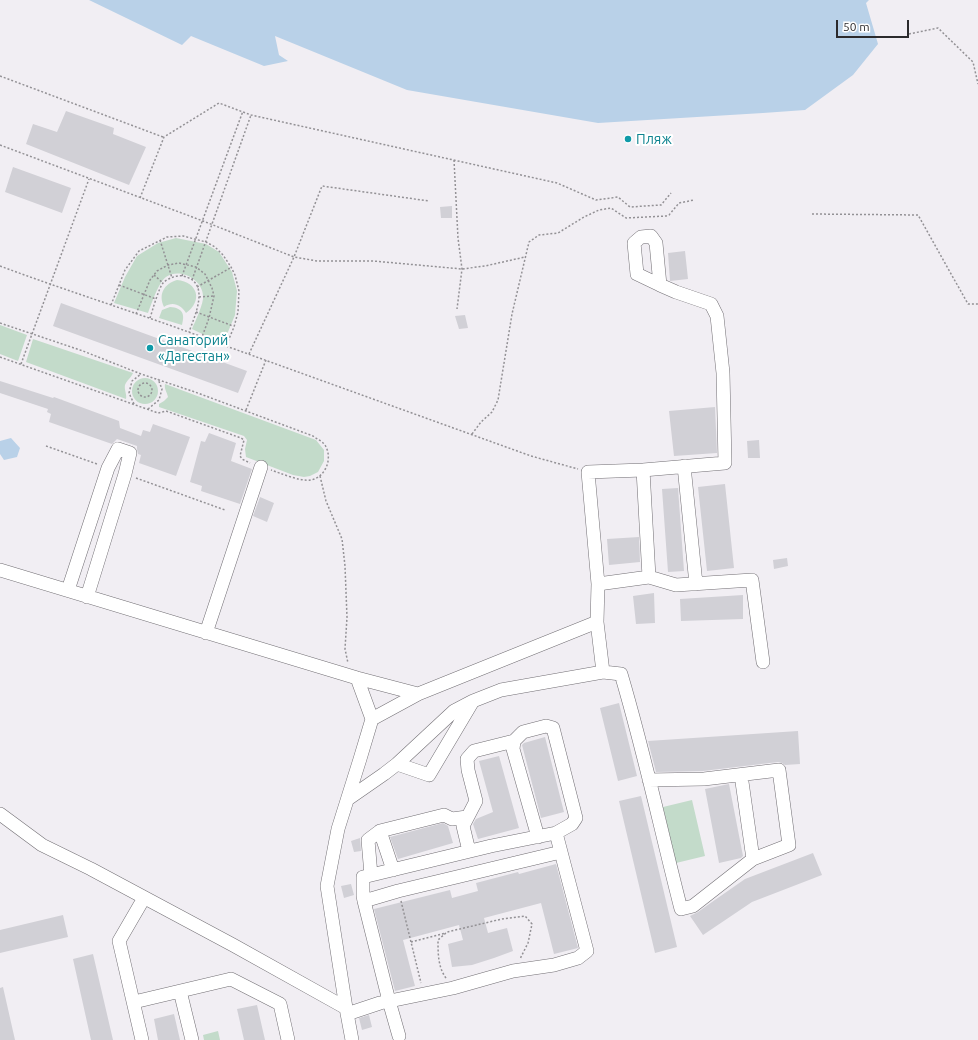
<!DOCTYPE html>
<meta charset="utf-8">
<style>
body{margin:0}
#map{position:relative;width:978px;height:1040px;overflow:hidden;background:#f1eef3;font-family:Ubuntu,sans-serif}
canvas{display:block}
.scale{position:absolute;left:836px;top:20px;width:73px;height:18px;box-sizing:border-box;border:2px solid #2b2a2c;border-top:0;padding-left:5px;font-size:12px;line-height:14px;white-space:nowrap;color:#2b2a2c;-webkit-text-stroke:3px #fff;paint-order:stroke}
</style>
<div id="map">
<canvas width="978" height="1040"></canvas>
<div class="scale">50 m</div>
</div>
<script>
const c = document.querySelector('canvas').getContext('2d');
c.lineJoin = 'round';
function paint(path, color) { c.fillStyle = color; c.fill(path, 'evenodd'); }
function strokePath(path, color, width, dash) { c.strokeStyle = color; c.lineWidth = width; c.lineCap = dash ? 'butt' : 'round'; c.setLineDash(dash || []); c.stroke(path); }
function label(font, color, halo, rows, align = 'center') {
  c.font = font + ' Ubuntu,sans-serif'; c.lineWidth = 4; c.setLineDash([]); c.textBaseline = 'middle'; c.strokeStyle = halo; c.fillStyle = color; for (const [text, x, y, turn = 0] of rows) {
    c.save(); c.translate(x, y); c.rotate((+turn || 0) * Math.PI / 180); c.textAlign = isNaN(turn) ? turn : align; if (halo) c.strokeText(text, 0, 0); c.fillText(text, 0, 0); c.restore();
  }
}
const green = new Path2D(`
 M176 238 206 244 219 252 232 272 237 291 235 315 223 344 192 329C195 322 204 303 203 296 203 280 180 267 166 277 158 283 152 303 148 313L114 303 125 277 137 256 158 243Z
 M177 280C198 282 203 301 186 313 181 305 173 301 164 307 158 294 164 284 177 280Z
 M170 307C183 308 185 314 182 325L159 318 162 310Z
 M0 325 27 335 18 361 0 354Z
 M33 339 133 373C131 378 127 380 125 385 124 390 127 394 126 399L26 362Z
 M132 391a13 13 0 1 1 26 0a13 13 0 1 1-26 0Z
 M165 384 316 440 324 450V461L318 472 310 476 304 477 293 475 246 457 245 449 247 440 244 436 159 407V404L164 401 168 397C167 392 164 389 165 384Z
 M692 800 705 856 676 863 663 807Z
 M218 1031 220 1040H204L203 1035Z`);
const water = new Path2D(`
 M89 0H869L866 3 878 44 853 75 805 110 763 113 598 123 407 90 275 36 279 55 288 61 264 66 191 36 182 45Z
 M11 438 20 448 17 457 4 460 0 454V441Z`);
const building = new Path2D(`
 M66 111 114 128 113 134 146 147 129 185 26 144 33 124 57 132Z
 M13 167 71 188 62 213 5 192Z
 M452 206V218H441L440 207Z
 M685 251 688 279 670 281 668 253Z
 M61 303 247 371 238 393 53 326Z
 M465 315 468 328 459 329 455 316Z
 M0 381 53 398 54 397 119 421 120 428 141 436 143 430 150 432 153 424 190 437 176 476 139 463 141 455 138 454 137 449V446L117 439 112 444 49 422 51 414 47 412 48 409 0 393Z
 M715 407 717 453 674 456 669 411Z
 M209 433 236 443 231 461 252 469 240 504 201 491 202 486 190 482 201 441 205 442Z
 M759 440 760 458H748L747 441Z
 M725 484 734 568 707 571 698 487Z
 M678 488 684 571 668 572 662 489Z
 M260 497 274 503 267 522 253 516Z
 M639 537 640 562 609 565 607 539Z
 M787 558 788 566 774 569 773 560Z
 M654 593 655 623 636 624 633 596Z
 M743 595V619L681 621 680 599Z
 M619 703 637 776 618 781 600 708Z
 M798 731 800 764 785 765 782 763 778 762 703 771 656 772 648 741Z
 M545 737 564 812 541 818 522 745 524 743Z
 M499 756 519 828 478 839 473 824 476 819 493 812 479 761Z
 M729 784 743 856 741 858 719 863 705 789Z
 M641 796 677 947 655 953 619 801Z
 M443 823 448 826 453 843 398 859 390 837Z
 M360 838 361 851 354 852 351 841Z
 M813 853 822 875 752 902 703 935 690 916 698 912 712 902 745 879Z
 M556 864 578 948 554 954 541 903 484 918 488 933 507 928 513 951 494 958 472 965 452 967 448 944 463 940 459 925 403 940 415 986 395 991 374 909 450 890 452 898 478 891 476 883 518 872 519 874Z
 M351 884 354 895 344 898 341 886Z
 M63 915 68 937 0 953V930Z
 M93 954 113 1040H91L73 959Z
 M3 987 15 1040H0V988Z
 M257 1005 265 1040H244L237 1009Z
 M174 1014 180 1040H158L154 1019Z
 M369 1015 372 1027 362 1030 359 1018Z`);
const path = new Path2D(`
 M909 34 938 28 973 62 978 84
 M0 76 163 137
 M0 145 203 221 294 257 317 261H373L462 269 485 266 525 257
 M454 160 458 238 462 269 457 309
 M140 198 164 137 219 103 251 115 557 183 596 200 618 197 630 207 661 205 671 193
 M812 214 918 215 968 304H978
 M160 240 172 278
 M0 266C75 294 151 317 226 346L531 456 578 469
 M154 275 163 283
 M182 276 243 111
 M192 280 251 115
 M119 285 156 299
 M197 287 230 268
 M199 297 213 296
 M111 305 125 270 139 251 167 237 183 236 206 242 215 247 223 255 231 267 235 275 239 291 238 312 234 327 226 346
 M196 312 233 326
 M136 314 150 280 157 271 168 265 179 263 196 267 205 274 212 288 214 296 209 318 202 337
 M150 318C153 309 158 290 163 283 168 278 177 275 183 276 211 282 195 315 189 332
 M0 323 83 351 141 374 195 392 313 436C317 439 322 441 325 445 333 458 326 477 311 480 301 482 280 473 271 470
 M249 354 294 257 322 186 429 201
 M0 357 158 413 166 411 241 438 244 440 240 456 242 459 250 463
 M21 364 89 179
 M138 390a7 7 0 1 1 14 0a7 7 0 1 1-14 0Z
 M134 404 129 393 132 381 141 374
 M148 409 159 400 162 389 158 379
 M246 410 266 360
 M472 434 481 422 492 412 498 400 512 314 529 242 539 235 558 233 584 217 599 210 611 208 626 218 666 216 669 215 679 203 694 200
 M46 446 97 464
 M320 476 326 501 342 539 345 566 347 617 345 649 348 663
 M136 478 225 510
 M401 901 421 983
 M411 942 446 933
 M446 978C438 967 438 954 438 940L447 932 502 919 525 916 532 924 528 943 520 959`);
const minor = new Path2D(`
 M684 466 696 584
 M643 470 649 577
 M0 570 357 678 418 694 597 622 598 584 588 472 643 470 725 463 723 373 717 316 711 304 676 292 660 285 656 243 651 236 641 237 634 243 637 274 660 285
 M598 584 649 577 676 585 752 580 763 662
 M68 590 108 468 118 449 130 453 125 474 87 597
 M597 622 603 672
 M206 633 261 467
 M372 719 418 694
 M397 764 429 775 473 701
 M741 775 753 859
 M348 799 384 774 397 764 454 711 473 701 501 690 603 672 621 674C644 751 661 831 681 909L693 906 753 859 789 845 779 770 704 779 649 780
 M0 814 42 845 91 869 233 945 346 1008
 M380 831 393 870
 M538 837 513 749 514 741 523 732 546 726 553 728 576 818 572 824 556 833
 M469 851 463 826 476 801 468 770 467 759 474 751 514 741
 M371 875 368 840 380 831 444 815 452 819 467 817
 M364 901 398 891 561 852
 M180 991 192 1040
 M134 1002 231 979 280 1004 288 1040
 M347 1014 380 1003 453 988 513 971 554 965 578 958 587 951 556 833 491 846 363 877V896L364 901 389 1001 399 1036
 M142 1040 119 941 144 898
 M352 1040 346 1008 327 886 338 829 360 759 372 719 357 678`);
const markers = [
 [628,139,4,"#0f9aa8"],
 [150,348,4,"#0f9aa8"]
];
const cultureNames = [
 ["Пляж",636,139],
 ["Санаторий",158,340],
 ["«Дагестан»",158,356]
];
paint(green, '#c3dbca');
paint(water, '#b9d1e8');
paint(building, '#d1d0d6');
strokePath(minor, '#726f74', 14);
strokePath(path, '#939195', 1.5, [2, 2]);
strokePath(minor, '#fff', 13);
for (const [x, y, r, color] of markers) { const dot = new Path2D(); dot.arc(x, y, r, 0, 2 * Math.PI); c.fillStyle = color; c.fill(dot); strokePath(dot, '#fff', 1.5); }
label('14px', '#0d838f', '#fff', cultureNames, 'left');
</script>
